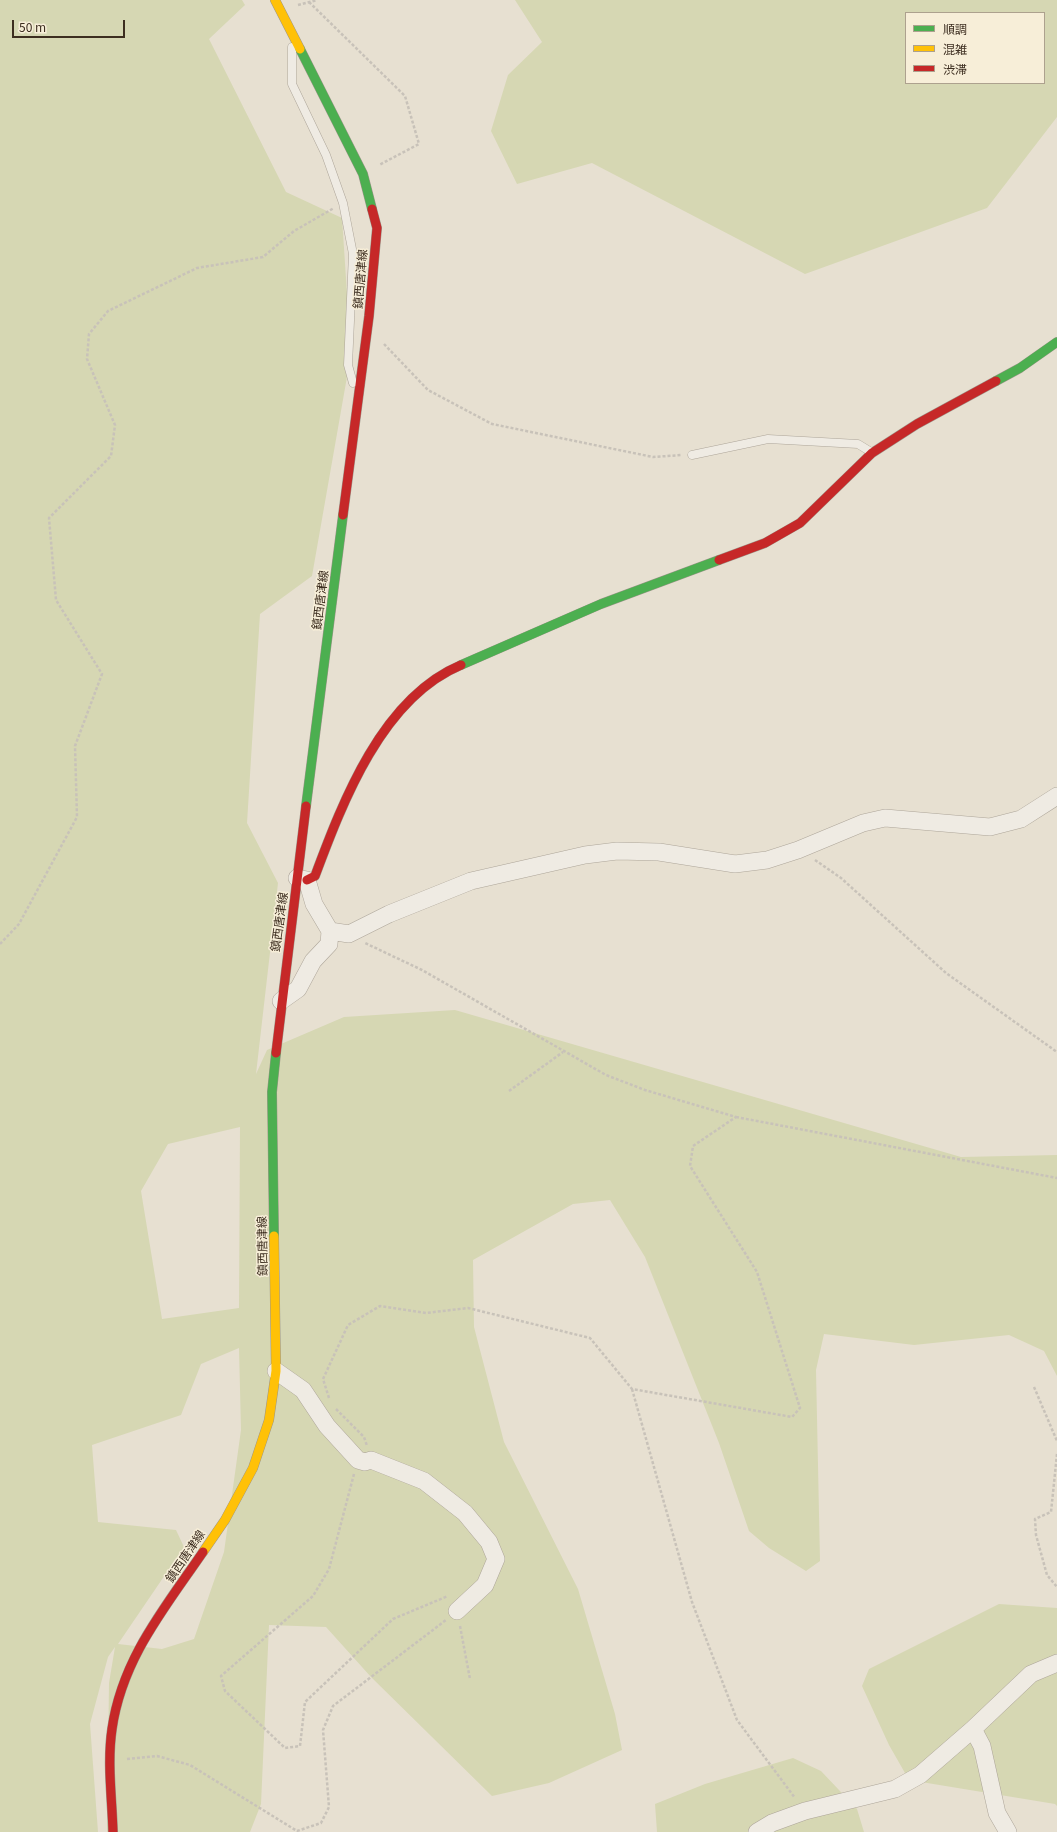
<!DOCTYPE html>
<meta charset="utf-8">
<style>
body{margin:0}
#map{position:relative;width:1057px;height:1832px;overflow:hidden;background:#e7e0d1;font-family:Georgia,"Noto Sans JP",serif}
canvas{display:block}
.legend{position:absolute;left:905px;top:12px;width:140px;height:72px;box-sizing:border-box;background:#f7eed8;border:1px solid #ada18e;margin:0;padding:5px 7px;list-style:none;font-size:12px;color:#3d2e20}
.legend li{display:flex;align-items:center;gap:8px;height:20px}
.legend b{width:20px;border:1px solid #ada18e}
.scale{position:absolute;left:12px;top:20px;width:113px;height:18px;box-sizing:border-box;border:2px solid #3d2e20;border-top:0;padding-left:5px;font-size:12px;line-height:14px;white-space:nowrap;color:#3d2e20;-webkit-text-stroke:3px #f7eed8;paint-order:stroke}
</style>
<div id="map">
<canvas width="1057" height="1832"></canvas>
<ul class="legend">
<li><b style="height:5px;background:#4caf50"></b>順調</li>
<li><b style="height:5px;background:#ffc107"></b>混雑</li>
<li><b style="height:5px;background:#c62828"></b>渋滞</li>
</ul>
<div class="scale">50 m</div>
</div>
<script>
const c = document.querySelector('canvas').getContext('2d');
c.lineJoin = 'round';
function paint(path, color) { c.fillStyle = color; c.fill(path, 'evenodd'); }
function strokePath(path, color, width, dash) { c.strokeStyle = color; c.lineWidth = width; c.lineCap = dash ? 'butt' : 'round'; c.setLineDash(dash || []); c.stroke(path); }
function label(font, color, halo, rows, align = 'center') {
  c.font = font + ' Georgia,"Noto Sans JP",serif'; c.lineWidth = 3; c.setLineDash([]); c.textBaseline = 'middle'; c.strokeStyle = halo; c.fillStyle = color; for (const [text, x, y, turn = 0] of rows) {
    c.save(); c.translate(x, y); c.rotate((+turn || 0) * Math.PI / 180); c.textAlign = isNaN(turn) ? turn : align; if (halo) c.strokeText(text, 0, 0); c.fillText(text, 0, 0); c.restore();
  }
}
const green = new Path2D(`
 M0 0H242L245 5 209 39 286 192 342 218 351 354 312 576 260 614 247 823 278 883 256 1074 267 1050 344 1017 455 1010 961 1157 1057 1155V1376L1044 1351 1009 1335 914 1345 824 1334 816 1370 820 1561 806 1571 769 1548 749 1531 719 1443 645 1257 610 1200 573 1204 473 1260 474 1327 504 1442 578 1589 615 1714 622 1750 549 1783 492 1796 371 1677 326 1627 269 1625 261 1804 250 1832H107L109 1683 115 1647 108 1657 90 1724 98 1832H0ZM240 1127 239 1308 162 1319 141 1191 168 1144ZM239 1348 241 1430 224 1552 194 1639 162 1649 118 1644 184 1547 176 1530 98 1522 92 1445 181 1415 201 1364Z
 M515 0H1057V117L987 208 805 274 592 163 517 184 491 131 508 75 542 42ZM906 13H1044V83H906Z
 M999 1604 1057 1608V1806L1055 1804 909 1780 889 1745 862 1686 869 1669Z
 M793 1758 821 1771 857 1809 864 1832H657L655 1804 705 1784Z`);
const path = new Path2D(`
 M309 2 405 96 419 144 379 165
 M298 5 317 0
 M384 344 428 390 492 424 653 457 682 455
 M815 860 841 878 946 973 1057 1052
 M0 944 19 924 77 817 75 746 102 674 56 600 49 518 111 456 115 425 87 359 89 334 108 311 197 268 263 257 294 231 334 208
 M509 1091 563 1052
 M736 1117 1057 1178
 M1034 1387 1057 1441
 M632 1389 692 1602 737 1720 795 1798
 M329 1398 323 1379 348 1325 380 1306 426 1313 468 1308 590 1338 632 1389 792 1417 800 1408 757 1272 690 1166 693 1146 736 1117 645 1090 606 1075 422 970 365 943
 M336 1409 364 1437 367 1446
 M1057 1454 1051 1512 1035 1519 1036 1535 1047 1575 1057 1587
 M354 1474 329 1569 313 1596 221 1676 225 1691 285 1748 300 1746 305 1702 393 1619 448 1596
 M460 1626 470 1679
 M127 1759 157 1756 190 1765 297 1831 321 1823 329 1807 323 1730 333 1706 446 1620`);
const lane = new Path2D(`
 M292 47V84L326 155 343 203 353 254 348 365 353 383
 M692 455 768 439 858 444 871 452`);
const street = new Path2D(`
 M330 931 349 934 389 914 471 881 585 855 617 851 659 852 735 864 767 860 798 850 863 823 885 818 990 827 1021 819 1057 796
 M281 1001 298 989 313 961 329 944 330 931 314 904 307 880 297 878
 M276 1371 303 1390 327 1426 358 1460 365 1462 371 1460 424 1481 465 1513 489 1542 496 1559 485 1585 457 1611
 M973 1729 982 1746 997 1813 1008 1832
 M757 1832 772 1823 805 1811 895 1789 920 1775 973 1729 1031 1674 1057 1663`);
const fast = new Path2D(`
 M300 49 363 174 372 209
 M996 381 1020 368 1057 342
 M461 665 601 604 719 560
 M306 806 343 515
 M274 1236 272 1092 276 1053`);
const slow = new Path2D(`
 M275 0 300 49
 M203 1552 225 1520 253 1468 269 1420 276 1371 274 1236`);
const jam = new Path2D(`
 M343 515 369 316 377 228 372 209
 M719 560 765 543 800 523 872 453 917 424 996 381
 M307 880 315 876C343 801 382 698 461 665
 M276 1053 306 806
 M113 1832C112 1798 107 1763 112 1729 122 1659 164 1609 203 1552`);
const streetNames = [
 ["鎮西唐津線",360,279,-85],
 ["鎮西唐津線",320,600,-83],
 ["鎮西唐津線",279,922,-82],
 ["鎮西唐津線",262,1246,-91],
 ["鎮西唐津線",185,1556,-56]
];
paint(green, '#d6d7b3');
strokePath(lane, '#ada599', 9);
strokePath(street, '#ada599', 18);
strokePath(fast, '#9c958a', 10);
strokePath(slow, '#9c958a', 10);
strokePath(jam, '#9c958a', 10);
strokePath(path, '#c8c2b9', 2.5, [3, 2]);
strokePath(lane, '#efebe3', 8);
strokePath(street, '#efebe3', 17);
strokePath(fast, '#4caf50', 9);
strokePath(slow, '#ffc107', 9);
strokePath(jam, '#c62828', 9);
label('12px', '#3d2e20', '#f7eed8', streetNames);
</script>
